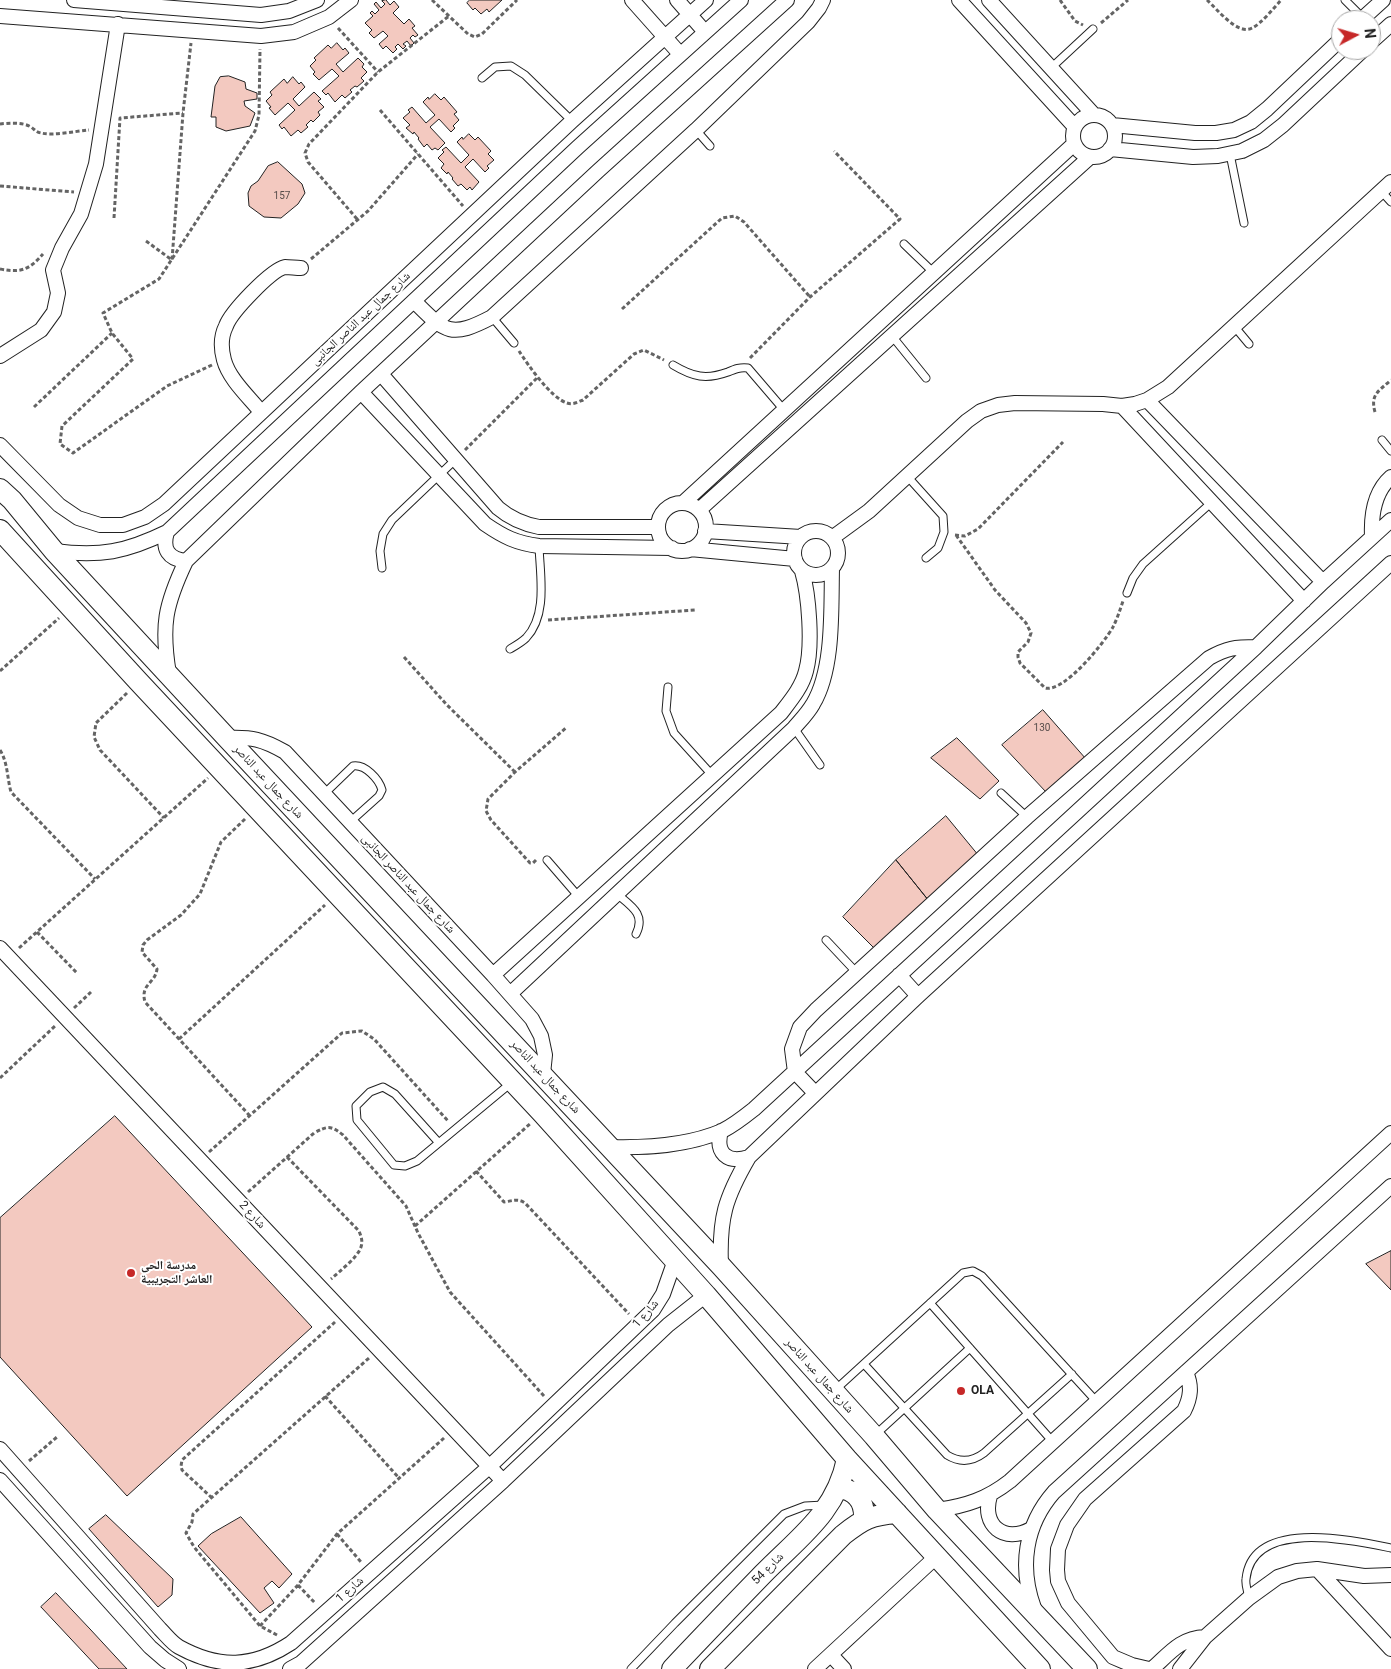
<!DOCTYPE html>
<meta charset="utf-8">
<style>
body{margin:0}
#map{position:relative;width:1391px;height:1669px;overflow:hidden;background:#fff;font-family:Roboto,sans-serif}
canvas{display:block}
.north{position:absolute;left:1331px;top:10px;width:50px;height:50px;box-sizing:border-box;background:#fff;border:1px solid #a7a7a7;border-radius:50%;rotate:84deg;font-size:14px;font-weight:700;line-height:20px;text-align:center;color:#222}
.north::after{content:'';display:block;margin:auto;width:18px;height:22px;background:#c62828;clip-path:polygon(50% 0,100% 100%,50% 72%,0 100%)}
</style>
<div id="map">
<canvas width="1391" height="1669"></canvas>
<div class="north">N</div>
</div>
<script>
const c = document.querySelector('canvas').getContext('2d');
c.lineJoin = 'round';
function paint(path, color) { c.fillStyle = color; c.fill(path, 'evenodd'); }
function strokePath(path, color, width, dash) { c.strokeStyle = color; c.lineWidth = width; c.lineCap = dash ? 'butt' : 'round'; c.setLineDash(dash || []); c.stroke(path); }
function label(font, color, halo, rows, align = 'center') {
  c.font = font + ' Roboto,"Noto Naskh Arabic",sans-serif'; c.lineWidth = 4; c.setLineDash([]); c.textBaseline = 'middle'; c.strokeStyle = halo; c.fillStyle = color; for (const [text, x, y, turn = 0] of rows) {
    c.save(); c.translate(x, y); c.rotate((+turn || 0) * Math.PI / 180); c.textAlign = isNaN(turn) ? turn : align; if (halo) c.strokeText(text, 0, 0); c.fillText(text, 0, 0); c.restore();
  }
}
const building = new Path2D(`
 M386 0 390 5 394 1 399 7 393 13 404 24 409 19 415 26 412 28 418 35 415 37 413 35 410 38 414 43 411 46 407 41 403 44 406 46 403 49 398 44 395 47 397 49 393 53 386 46 383 49 379 44 388 36 383 31 374 38 369 33 372 30 365 23 373 16 370 13 372 11 375 14 379 10 374 4 376 2 381 8 385 4 382 1Z
 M470 0H502L489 12 487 9 481 14 475 8 473 10 467 3Z
 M337 43 343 50 345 48 349 53 336 64 343 72 358 58 364 64 362 67 367 72 361 78 364 81 357 87 355 86 350 90 352 92 345 98 342 95 335 102 328 93 326 95 322 91 339 76 332 69 319 80 313 74 315 72 310 66 316 60 314 58 328 45 331 48Z
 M229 76 245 82 246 89 257 93V99L244 101 245 106 255 113 250 126 226 131 216 127V117H211L215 86 220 77Z
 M293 77 299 84 301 82 305 87 293 99 299 106 314 92 321 99 318 101 324 107 318 112 320 115 313 122 311 120 306 125 308 127 301 133 298 130 291 136 284 127 282 129 279 125 295 110 288 103 275 115 269 108 271 107 266 101 272 95 270 92 284 79 287 83Z
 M435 94 441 100 444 97 457 112 454 114 459 120 453 126 455 128 451 132 439 119 430 127 445 143 438 150 435 148 432 150 427 144 424 147 418 139 419 138 414 132 413 134 406 128 410 125 403 118 410 112 408 110 412 107 426 123 435 115 423 102 428 97 429 99Z
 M469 134 475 140 478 137 491 151 488 154 494 160 487 166 489 168 485 172 473 159 465 167 479 182 472 190 470 187 467 190 461 184 458 186 452 179 453 178 448 172 447 174 441 168 444 164 438 158 444 152 442 150 446 147 461 163 469 155 457 142 462 137 463 139Z
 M278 162 302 184 305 193 298 204 281 218 264 217 249 206 248 193 251 186 258 181 268 166Z
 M1043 710 1086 759 1046 792 1002 745Z
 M957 738 999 781 980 799 931 758Z
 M946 816 979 856 929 901 896 860Z
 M896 860 929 901 876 950 843 917Z
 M115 1116 312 1327 127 1496 0 1357V1218Z
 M1391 1251V1290L1366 1264Z
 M106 1515 173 1579 172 1595 158 1607 89 1529Z
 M241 1517 292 1574 279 1588 272 1581 264 1588 274 1603 260 1613 198 1546 211 1534Z
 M56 1593 90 1629 127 1669H99L41 1607Z`);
const path = new Path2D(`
 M432 0 468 34 475 37 482 34 517 0
 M1060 0 1075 21 1083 25
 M1207 0C1217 9 1238 36 1252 28 1261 24 1274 8 1281 0
 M1101 23 1128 0
 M338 28 378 72
 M380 110 463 206
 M0 124C9 123 23 122 31 127 35 130 36 132 41 133 54 136 76 131 89 130
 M0 186 74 192
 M114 218 120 118 183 113
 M357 219 308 162 305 153 309 144 378 72 449 16
 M146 241 172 260 183 113 191 43
 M311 259 368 211 418 154
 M0 269C21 273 29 270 43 254
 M622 309 722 218 735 216 744 222 810 297
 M519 351C528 365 551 398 567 403 573 405 578 402 583 400L634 354 644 350 664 360
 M750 358 810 297 900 219 834 151
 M212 365 167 386 73 453 60 444 62 426 133 359 112 333 103 313 159 279 255 131 259 115 260 49
 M34 407 112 333
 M1375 412C1370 394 1379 391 1391 380
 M465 450 537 378
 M955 535 965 536 978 529 1063 442
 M956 535 995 590 1026 623 1031 633 1028 642 1018 652V657L1020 663 1045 688C1064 693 1104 643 1113 627 1117 619 1120 610 1123 601
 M548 620 695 610
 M404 657 446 704 515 772
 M0 671 59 618
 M127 693 96 723 94 737 100 750 164 818
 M0 750C8 763 7 778 11 792L95 879
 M245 819 221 842 200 894 181 915 147 940 143 945 142 952 157 969C155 984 140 984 145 1002L250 1116
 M536 860 533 863H530L491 820 486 811 488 799 515 772 567 727
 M37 932 77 973
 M19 948 208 778
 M74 1008 91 992
 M179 1039 325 905
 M0 1078 55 1026
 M209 1152 342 1033 362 1031 374 1039 448 1121
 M287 1157 359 1231C361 1236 363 1241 361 1247 358 1257 339 1272 331 1279
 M476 1171 504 1202C512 1201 518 1198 525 1203L629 1314
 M248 1192 314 1133C327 1126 331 1125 343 1135L406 1206 418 1233 450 1292 544 1396
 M415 1226 531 1123
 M325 1396 399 1478
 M29 1461 57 1437
 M212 1498 182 1470 181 1466 182 1460 335 1322
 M337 1534 361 1562
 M298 1585 315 1603
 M260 1626 298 1585 337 1534 444 1438
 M277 1635 260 1626 194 1547 186 1533 192 1522 193 1514 369 1358`);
const lane = new Path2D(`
 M1345 0 1363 18
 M1051 68 1093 29
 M482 78 495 67 511 66 525 75 572 121
 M696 130 710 146
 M1230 154 1244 223
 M1381 191 1391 202
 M904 244 934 273
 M492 317 514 343
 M1234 326 1249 344
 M892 336 926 378
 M673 365C693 377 706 380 728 372 735 369 740 367 748 368L784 410
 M1382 440 1391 451
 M907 476 943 516 944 532 938 548 926 558
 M382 568 380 551 383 534 392 520 456 459
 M1127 593 1133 578 1143 564 1212 502
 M510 649C515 646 522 642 526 638 548 615 540 575 539 546
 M668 687 666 711 674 733 712 775
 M794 728 820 765
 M1001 793 1027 817
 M324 794 353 766C365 764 379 779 382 790L379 796 350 822
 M547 860 579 897
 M617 894C631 906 646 914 636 934
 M826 940 857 973
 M439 1143 395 1094 383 1087 370 1092 356 1106 357 1120 394 1165 405 1166 417 1161 511 1083
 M930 1303 1053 1442
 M864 1364 947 1455C960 1463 972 1462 984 1453L1072 1374
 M834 1391 963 1273 973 1271 982 1276 1097 1402
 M874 1436 970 1348
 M1249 1598C1248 1592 1245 1585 1246 1579 1252 1518 1352 1540 1391 1548
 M631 1669 675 1623 784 1514 805 1506 824 1505`);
const street = new Path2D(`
 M74 0 261 15 289 11 317 0
 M632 0 680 54
 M677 0 705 32
 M959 0 1075 127
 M989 0 1094 115
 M0 16 261 36 294 32 329 17 351 0
 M1361 20 1383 0
 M1371 42 1391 24
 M1073 136a21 21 0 1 1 42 0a21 21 0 1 1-42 0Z
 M1112 125 1195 133H1216L1234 130 1251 122 1267 109 1341 39
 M1110 149 1193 157 1218 156 1242 151 1264 140 1283 125 1363 50
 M414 301C445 332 450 339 492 317L696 130 808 22 819 8 823 0
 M0 356 41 330 54 312 58 293 53 270 62 248 81 214 96 164 118 24
 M381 374 498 508C511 519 523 524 539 527H658
 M361 392 485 524C504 537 516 543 539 546L672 548
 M1147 400 1323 582
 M1122 406 1304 601
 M261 412C249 397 229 379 224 360 221 349 221 336 226 326 231 312 271 270 285 267 290 267 296 268 301 268
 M0 445 59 505 78 518 100 525H123L145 517 164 504 572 121 706 0
 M683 503 1074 144
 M658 527a24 24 0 1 1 48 0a24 24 0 1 1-48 0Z
 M699 510 1090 157
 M794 553a22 22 0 1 1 44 0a22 22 0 1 1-44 0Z
 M705 531 801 537
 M167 532C162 549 168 559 186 561
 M1372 536C1371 514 1374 492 1391 477
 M832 538 869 511 967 421 981 411 998 405 1015 403 1103 404 1122 406 1135 404 1147 400 1168 387 1391 182
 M690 549 795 559
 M54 551C100 557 126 552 167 532L578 147 741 0
 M169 674C161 626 165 605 186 561L361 392 598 171 787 0
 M227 738C252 737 262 739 285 752L493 975 532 1019 541 1036 545 1055 543 1074
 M0 948 503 1481
 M493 975 781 713C791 700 802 687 806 671 813 646 809 595 802 571
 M899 975 918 996
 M510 994 794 728C800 721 808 713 813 704 834 669 831 610 832 569
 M815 1093 795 1072 792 1049 800 1027 816 1010 1027 817 1209 658C1227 648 1235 647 1256 647
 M721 1131C715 1153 727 1164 749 1157
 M610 1147C647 1148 687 1146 722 1131 734 1125 744 1117 754 1109L1256 647 1323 582 1391 520
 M721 1266C719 1218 725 1198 749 1157L918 996 1391 563
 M0 1449 160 1629C166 1635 172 1643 179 1647 219 1669 253 1668 291 1643L490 1466 653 1310 663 1294 675 1260
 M0 1480 150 1647 165 1660 179 1669
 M990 1496C981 1525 1004 1544 1031 1529
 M937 1510C966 1506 987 1499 1010 1481L1391 1133
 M1317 1569 1391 1649
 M1034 1608C1019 1567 1025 1525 1054 1492L1391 1186
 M831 1655 844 1669
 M290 1669 301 1663 503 1481 668 1325 706 1295
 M815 1669 937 1556
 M1149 1669 1132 1665 1113 1657 1068 1603 1058 1581 1057 1570 1058 1549 1067 1525 1085 1499 1184 1411C1191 1397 1192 1386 1186 1372
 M1152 1669C1169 1654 1180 1638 1205 1637
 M1180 1669 1205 1637 1249 1598 1278 1577 1297 1571 1317 1569 1364 1576 1391 1575`);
const secondary = new Path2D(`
 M0 489 12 500 54 551 227 738 721 1266 874 1436 937 1510 1087 1669
 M0 530 138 681 542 1113 706 1295 847 1459 1040 1669
 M839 1488C857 1490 865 1502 864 1519
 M672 1669C702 1637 732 1606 763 1574 799 1537 836 1513 847 1459
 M710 1669 843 1535C863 1519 871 1515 897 1513`);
const markers = [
 [131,1273,5,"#c62828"],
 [961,1391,5,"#c62828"]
];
const numberNames = [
 ["157",282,196],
 ["130",1042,728]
];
const streetNames = [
 ["شارع جمال عبد الناصر الجانبى",361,319,-43],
 ["شارع جمال عبد الناصر",268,782,47],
 ["شارع جمال عبد الناصر الجانبى",408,884,47],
 ["شارع جمال عبد الناصر",545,1077,47],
 ["شارع 2",252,1215,47],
 ["شارع 1",646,1314,-49],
 ["شارع جمال عبد الناصر",819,1376,48],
 ["شارع 54",768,1569,-45],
 ["شارع 1",350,1590,-42]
];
const poiNames = [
 ["مدرسة الحى",141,1266],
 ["العاشر التجريبية",141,1280],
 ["OLA",971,1391]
];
paint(building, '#f3c9c0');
strokePath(building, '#222', 1);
strokePath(lane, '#222', 9);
strokePath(street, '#222', 16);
strokePath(secondary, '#222', 22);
strokePath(path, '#646464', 3, [4, 2.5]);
strokePath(lane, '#fff', 7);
strokePath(street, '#fff', 14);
strokePath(secondary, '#fff', 20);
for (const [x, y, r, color] of markers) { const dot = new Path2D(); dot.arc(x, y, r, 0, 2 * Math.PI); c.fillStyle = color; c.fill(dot); strokePath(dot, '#fff', 2); }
label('10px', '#564c4a', null, numberNames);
label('12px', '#222', '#fff', streetNames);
label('bold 12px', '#222', '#fff', poiNames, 'left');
</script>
